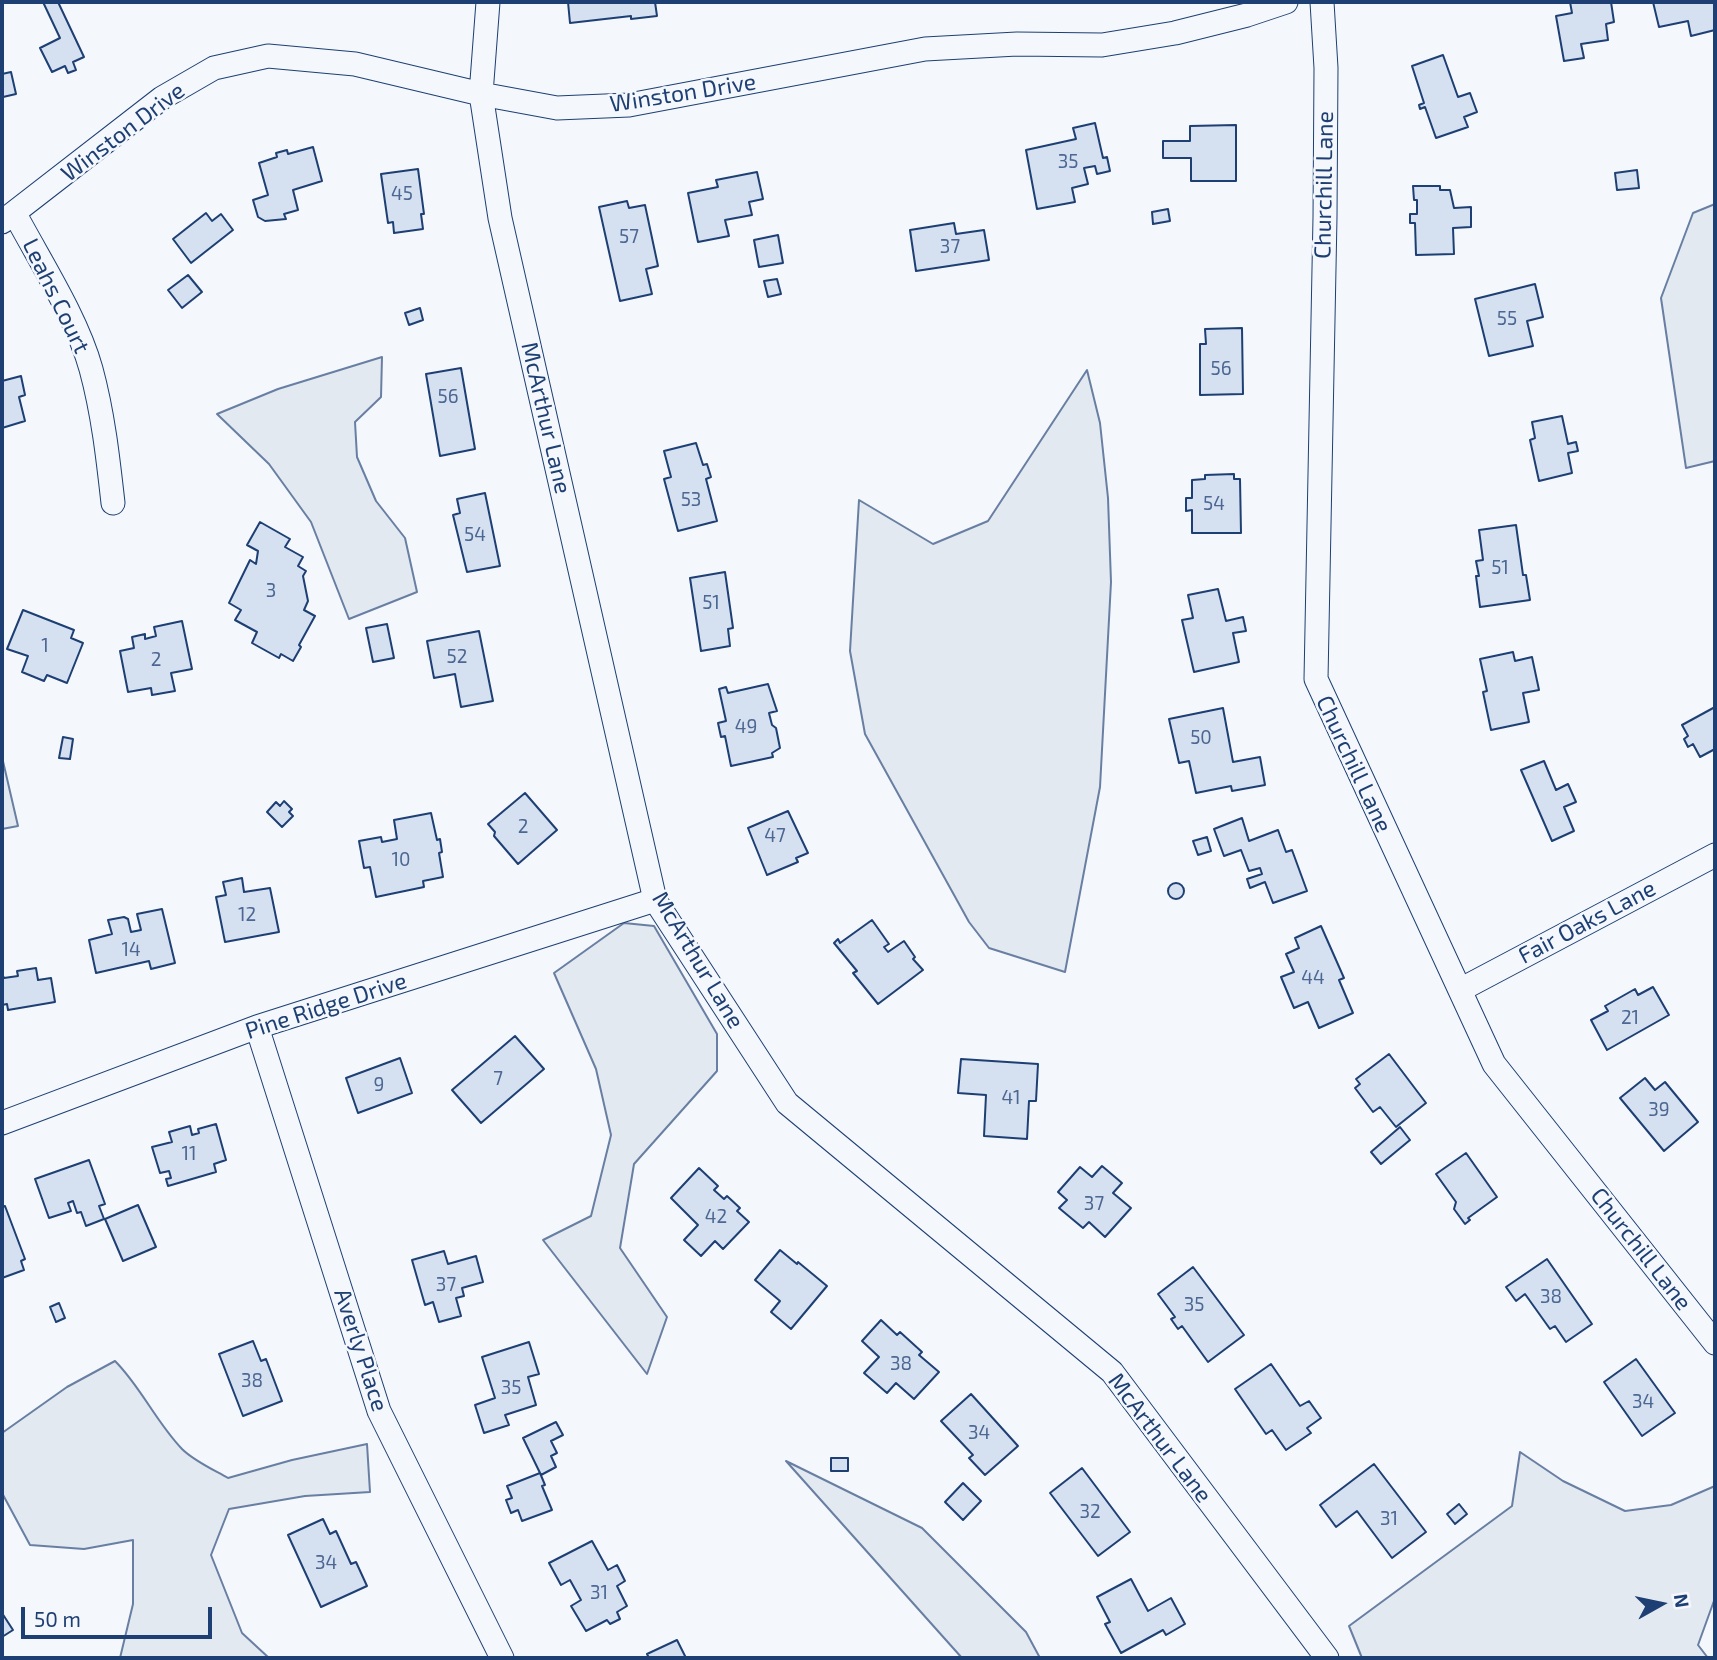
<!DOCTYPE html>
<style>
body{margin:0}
#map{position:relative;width:1717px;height:1660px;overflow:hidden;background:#f4f7fb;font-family:"Exo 2",sans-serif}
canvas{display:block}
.frame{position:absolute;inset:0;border:4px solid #1d3f73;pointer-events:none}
.north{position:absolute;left:1626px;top:1569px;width:70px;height:70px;-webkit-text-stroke:5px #f4f7fb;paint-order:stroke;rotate:81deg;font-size:19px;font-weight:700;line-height:28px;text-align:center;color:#1d3f73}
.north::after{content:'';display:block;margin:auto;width:24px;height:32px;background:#1d3f73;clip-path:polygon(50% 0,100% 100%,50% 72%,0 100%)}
.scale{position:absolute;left:21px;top:1607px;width:191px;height:32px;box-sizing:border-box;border:4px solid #1d3f73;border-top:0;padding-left:9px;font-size:21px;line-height:24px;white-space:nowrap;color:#1d3f73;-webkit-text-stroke:5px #f4f7fb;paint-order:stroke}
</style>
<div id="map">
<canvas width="1717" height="1660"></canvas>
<div class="frame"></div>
<div class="north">N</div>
<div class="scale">50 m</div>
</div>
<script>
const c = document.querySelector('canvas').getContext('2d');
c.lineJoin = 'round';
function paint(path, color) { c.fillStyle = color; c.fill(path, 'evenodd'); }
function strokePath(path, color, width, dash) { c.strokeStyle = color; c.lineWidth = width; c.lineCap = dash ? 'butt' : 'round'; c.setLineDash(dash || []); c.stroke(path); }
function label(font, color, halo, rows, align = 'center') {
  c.font = font + ' "Exo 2",sans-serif'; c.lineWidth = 5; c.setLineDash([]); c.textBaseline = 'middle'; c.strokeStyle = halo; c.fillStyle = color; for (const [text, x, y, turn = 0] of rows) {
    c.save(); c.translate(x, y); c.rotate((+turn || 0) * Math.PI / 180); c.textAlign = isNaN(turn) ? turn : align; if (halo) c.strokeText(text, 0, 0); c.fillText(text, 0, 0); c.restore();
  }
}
const green = new Path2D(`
 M1715 204V461L1686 468 1661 298 1693 213Z
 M382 357 381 397 355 422 357 457 376 501 405 538 417 592 349 619 311 522 269 464 217 414 278 389Z
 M1087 370 1100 423 1108 498 1111 582 1100 787 1065 972 989 948 969 922 865 734 850 651 859 500 933 544 988 521Z
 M2 757 18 826 2 829Z
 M624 923 654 926 717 1034V1071L634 1164 620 1248 667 1317 647 1374 543 1240 591 1216 611 1135 596 1069 554 973Z
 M115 1361C141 1387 156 1422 182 1449 194 1461 214 1470 228 1478L292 1460 367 1444 370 1492 305 1496 229 1509 211 1555 242 1633 269 1658H120L133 1604V1540L84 1549 30 1545 2 1493V1433L67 1387Z
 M1520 1452 1563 1481 1625 1511 1671 1505 1715 1486V1598L1698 1645 1708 1658H1362L1349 1626 1512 1506Z
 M786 1461 922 1528 1026 1632 1040 1658H962Z`);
const building = new Path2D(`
 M43 2H58L84 57 73 62 76 70 68 73 65 66 52 72 40 48 60 38Z
 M568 2H655L657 16 631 19V16L570 23Z
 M1570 2H1611L1614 22 1606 24 1608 40 1581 44 1584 58 1564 61 1556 16 1572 13Z
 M1653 2H1715V30L1691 36 1688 21 1659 27Z
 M1443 55 1458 97 1470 93 1477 112 1464 117 1468 127 1436 138 1425 107 1420 109 1419 105 1424 103 1412 66Z
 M11 72 16 94 3 97 2 74Z
 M1095 123 1103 158 1107 157 1110 171 1097 174 1095 166 1084 168 1088 184 1072 188 1075 202 1037 209 1026 150 1076 139 1073 128Z
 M1236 125V181H1191V158H1163V141H1190V126Z
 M313 147 322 181 293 190 298 210 284 214 286 219 265 221 258 217 253 200 268 195 259 163 277 157 276 153 287 150 288 154Z
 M418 169 424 214H421L423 229 394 233 393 222 388 223 381 174Z
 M1637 170 1639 188 1617 190 1615 173Z
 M757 172 763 199 749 202 752 215 725 220 729 236 698 242 688 193 718 187 716 180Z
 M1413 186H1440V190H1450L1454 208 1471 207V227L1453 228 1454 254 1416 255 1415 223H1410V214H1417V200H1414Z
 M627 201 629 208 645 205 658 266 646 269 652 294 620 301 599 207Z
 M1168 209 1170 221 1153 224 1152 212Z
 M206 213 212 221 221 214 233 230 191 263 173 239Z
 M954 223 956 234 984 230 989 260 916 271 910 230Z
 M778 235 783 263 759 267 754 240Z
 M188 275 202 292 182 308 168 290Z
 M777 279 781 294 768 297 764 281Z
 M1535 284 1543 317 1527 321 1533 346 1489 356 1475 299Z
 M420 308 423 320 409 325 405 313Z
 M1242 328 1243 394 1200 395V344H1206L1205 329Z
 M461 368 475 449 440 456 426 374Z
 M21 376 25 395 19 397 25 421 2 428V381Z
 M1562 416 1568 444 1576 442 1578 451 1568 453 1572 473 1539 481 1530 440 1535 438 1532 422Z
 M696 443 703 465 707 464 711 477 706 479 717 521 678 531 664 479 671 477 664 451Z
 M1234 474V479H1240L1241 533H1192V510L1186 511V498H1192V480L1205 479V475Z
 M485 493 500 566 467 572 453 515 460 513 457 499Z
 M260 522 290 539 285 547 303 557 298 566 306 571 303 576 308 601 304 610 315 616 299 645 301 647 293 661 281 654 279 658 252 643 257 632 235 620 241 610 229 603 250 560 256 564 258 551 247 545Z
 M1516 525 1523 575H1526L1530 600 1480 607 1476 576H1479L1476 561 1483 560 1479 530Z
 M725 572 733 628 728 629 730 646 701 651 690 578Z
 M1218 589 1226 621 1243 617 1246 631 1233 633 1239 662 1194 672 1182 620 1193 618 1188 595Z
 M23 610 74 630 71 638 83 643 67 683 47 675 44 681 22 672 28 656 7 649Z
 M182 621 192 669 171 673 175 691 152 695 151 688 128 692 120 651 134 648 132 637 145 634V639L156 636 154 627Z
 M387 624 394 658 373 662 366 628Z
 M479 631 493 701 461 707 455 674 434 678 427 641Z
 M1513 652 1515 661 1532 657 1539 690 1523 693 1529 722 1491 730 1483 692 1487 691 1480 659Z
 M768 684 777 711 769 713 772 725 776 728 780 748 772 753 773 757 731 766 725 736 721 737 718 723 726 721 719 689 726 687 728 693Z
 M1715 707V749L1700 757 1693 744 1688 747 1684 739 1688 736 1682 725Z
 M1223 708 1233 762 1260 757 1265 785 1232 791 1231 786 1196 793 1189 761 1179 763 1169 719Z
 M63 737 73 739 70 759 59 758Z
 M1544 761 1556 790 1568 784 1576 802 1564 807 1574 831 1552 841 1521 770Z
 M525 793 557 830 518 864 494 836 495 832 488 824Z
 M284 801 292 809 289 812 293 816 282 827 267 812 276 802 280 806Z
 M788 811 808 853 796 858 798 862 767 875 748 828Z
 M431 813 437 840 440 839 442 852 439 853 443 877 423 881 424 887 376 897 370 867 364 868 359 841 381 837 382 842 397 839 394 820Z
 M1242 818 1249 841 1278 830 1286 852 1292 850 1307 891 1273 903 1265 882 1250 888 1247 879 1262 874 1260 868 1249 871 1241 850 1224 856 1214 829Z
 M1207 837 1211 851 1198 855 1193 841Z
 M242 878 244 892 270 888 279 932 225 942 216 897 226 895 223 882Z
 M1168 891a8 8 0 1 1 16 0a8 8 0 1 1-16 0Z
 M162 909 175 963 151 969 149 961 96 973 89 940 112 934 108 920 124 917 128 919 131 932 141 930 137 914Z
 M872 920 889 944 884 947 888 952 904 941 915 957 913 959 923 970 878 1004 853 973 857 971 834 943 838 939 840 943Z
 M1321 926 1344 978 1339 980 1353 1013 1319 1028 1308 1002 1294 1008 1281 977 1294 972 1286 954 1299 948 1295 938Z
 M36 968 38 980 51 978 55 1002 8 1010 7 1004 2 1005V974L4 978 18 976 17 971Z
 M1653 987 1669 1015 1607 1050 1591 1020 1608 1011 1605 1006 1635 989 1638 995Z
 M515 1036 544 1069 481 1123 452 1090Z
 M1389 1054 1426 1103 1396 1127 1380 1107 1373 1112 1355 1088 1360 1084 1356 1079Z
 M400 1058 412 1093 358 1113 346 1078Z
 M961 1059 1038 1064 1036 1101H1029L1027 1139 984 1136 986 1095 958 1093Z
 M1645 1078 1655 1090 1665 1082 1698 1122 1664 1151 1620 1098Z
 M216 1124 226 1160 214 1164 216 1172 168 1186 166 1179 171 1178 169 1171 160 1173 152 1147 172 1142 169 1132 190 1126 192 1135 199 1133 198 1129Z
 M1400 1127 1410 1140 1381 1164 1371 1152Z
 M1466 1153 1497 1197 1468 1218 1470 1220 1465 1224 1454 1209 1456 1202 1436 1174Z
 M89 1160 105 1204 99 1206 104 1219 86 1226 81 1212 77 1213 73 1201 68 1203 71 1211 49 1218 35 1179Z
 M1102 1166 1122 1183 1113 1193 1131 1208 1105 1237 1089 1222 1083 1228 1059 1208 1067 1200 1058 1192 1080 1167 1092 1177Z
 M699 1168 718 1186 714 1190 724 1199 727 1196 740 1208 737 1211 749 1222 723 1249 715 1241 701 1256 684 1240 698 1225 671 1198Z
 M138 1205 156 1247 123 1261 105 1219Z
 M5 1206 25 1259 21 1261 24 1270 2 1278V1207Z
 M780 1250 797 1264 798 1262 827 1286 791 1329 771 1312 780 1301 755 1280Z
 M444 1251 448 1264 476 1256 483 1282 462 1288 464 1296 456 1298 461 1316 439 1322 433 1302 425 1305 412 1260Z
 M1547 1259 1592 1324 1566 1342 1555 1326 1550 1329 1525 1294 1516 1301 1506 1287Z
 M1193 1267 1244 1335 1208 1362 1182 1326 1178 1329 1171 1319 1175 1317 1158 1294Z
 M59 1303 65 1318 56 1322 50 1307Z
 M881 1320 897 1335 900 1332 922 1352 919 1355 939 1372 914 1399 896 1383 887 1393 864 1373 879 1357 862 1341Z
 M253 1341 261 1361 266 1359 282 1401 243 1416 219 1354Z
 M529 1342 539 1374 528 1377 536 1405 505 1415 509 1425 484 1433 475 1405 495 1398 482 1357Z
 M1636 1359 1675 1413 1642 1436 1604 1382Z
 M1271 1364 1300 1406 1309 1401 1321 1418 1307 1428 1311 1433 1286 1450 1272 1430 1266 1434 1235 1389Z
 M971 1394 1018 1446 985 1475 969 1458 973 1455 941 1421Z
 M556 1422 563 1435 551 1441 557 1453 551 1456 556 1467 541 1475 523 1438Z
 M831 1458H848V1471H831Z
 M1374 1464 1426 1532 1392 1558 1357 1511 1336 1527 1320 1505Z
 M1082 1468 1130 1532 1098 1556 1050 1493Z
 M540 1473 545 1485 542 1486 552 1510 522 1521 518 1510 511 1513 506 1500 512 1498 507 1486Z
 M963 1483 981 1501 963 1520 945 1502Z
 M1459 1504 1467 1514 1455 1524 1447 1514Z
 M323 1519 330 1534 336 1531 351 1564 356 1562 367 1586 321 1607 288 1535Z
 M592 1541 608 1570 617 1565 625 1581 617 1586 627 1606 617 1612 620 1619 610 1624 607 1620 586 1631 571 1606 581 1600 570 1580 561 1585 549 1563Z
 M1131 1579 1148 1611 1171 1598 1185 1624 1166 1635 1163 1630 1121 1653 1105 1624 1110 1622 1097 1597Z
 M2 1613 13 1630 2 1637Z
 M677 1640 686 1658H649L647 1654Z`);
const street = new Path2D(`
 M488 2 481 94 500 218 655 900 787 1103 1112 1372 1327 1658
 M1322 2 1326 68 1325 217 1316 679 1494 1064 1715 1343
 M15 214C40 261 77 318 91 369 103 413 108 458 113 503
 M2 222 162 98 214 68 268 56 355 64 481 94 557 108 629 105 925 49 1017 44 1102 45 1175 33 1247 15 1286 2
 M1460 990 1715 855
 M257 1027 379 1411 502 1658
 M2 1123 257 1027 655 900`);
const numberNames = [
 ["35",1068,162],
 ["45",402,194],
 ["57",629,237],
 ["37",950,247],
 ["55",1507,319],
 ["56",1221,369],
 ["56",448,397],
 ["53",691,500],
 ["54",1214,504],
 ["54",475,535],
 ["51",1500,568],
 ["3",271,591],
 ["51",711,603],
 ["1",45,646],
 ["52",457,657],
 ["2",156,660],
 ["49",746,727],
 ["50",1201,738],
 ["2",523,827],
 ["47",775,836],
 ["10",401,860],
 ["12",247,915],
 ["14",131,950],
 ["44",1313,978],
 ["21",1630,1018],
 ["7",498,1079],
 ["9",379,1085],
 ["41",1011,1098],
 ["39",1659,1110],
 ["11",189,1154],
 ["37",1094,1204],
 ["42",716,1217],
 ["37",446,1285],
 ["38",1551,1297],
 ["35",1194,1305],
 ["38",901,1364],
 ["38",252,1381],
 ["35",511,1388],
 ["34",1643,1402],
 ["34",979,1433],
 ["32",1090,1512],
 ["31",1389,1519],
 ["34",326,1563],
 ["31",599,1593]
];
const streetNames = [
 ["Winston Drive",683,93,-9],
 ["Winston Drive",123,132,-37],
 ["Churchill Lane",1324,185,-89],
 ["Leahs Court",56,296,64],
 ["McArthur Lane",546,418,77],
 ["Churchill Lane",1354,764,65],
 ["Fair Oaks Lane",1587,922,-28],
 ["McArthur Lane",698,960,59],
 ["Pine Ridge Drive",326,1006,-18],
 ["Churchill Lane",1641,1249,52],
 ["Averly Place",361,1350,72],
 ["McArthur Lane",1160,1438,53]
];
paint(green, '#e3e9f0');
strokePath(green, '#687fa3', 2);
paint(building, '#d5e0f0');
strokePath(building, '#1d3f73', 2);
strokePath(street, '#1d3f73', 25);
strokePath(street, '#f4f7fb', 23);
label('19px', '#4b6792', null, numberNames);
label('23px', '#1d3f73', '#f4f7fb', streetNames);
</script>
